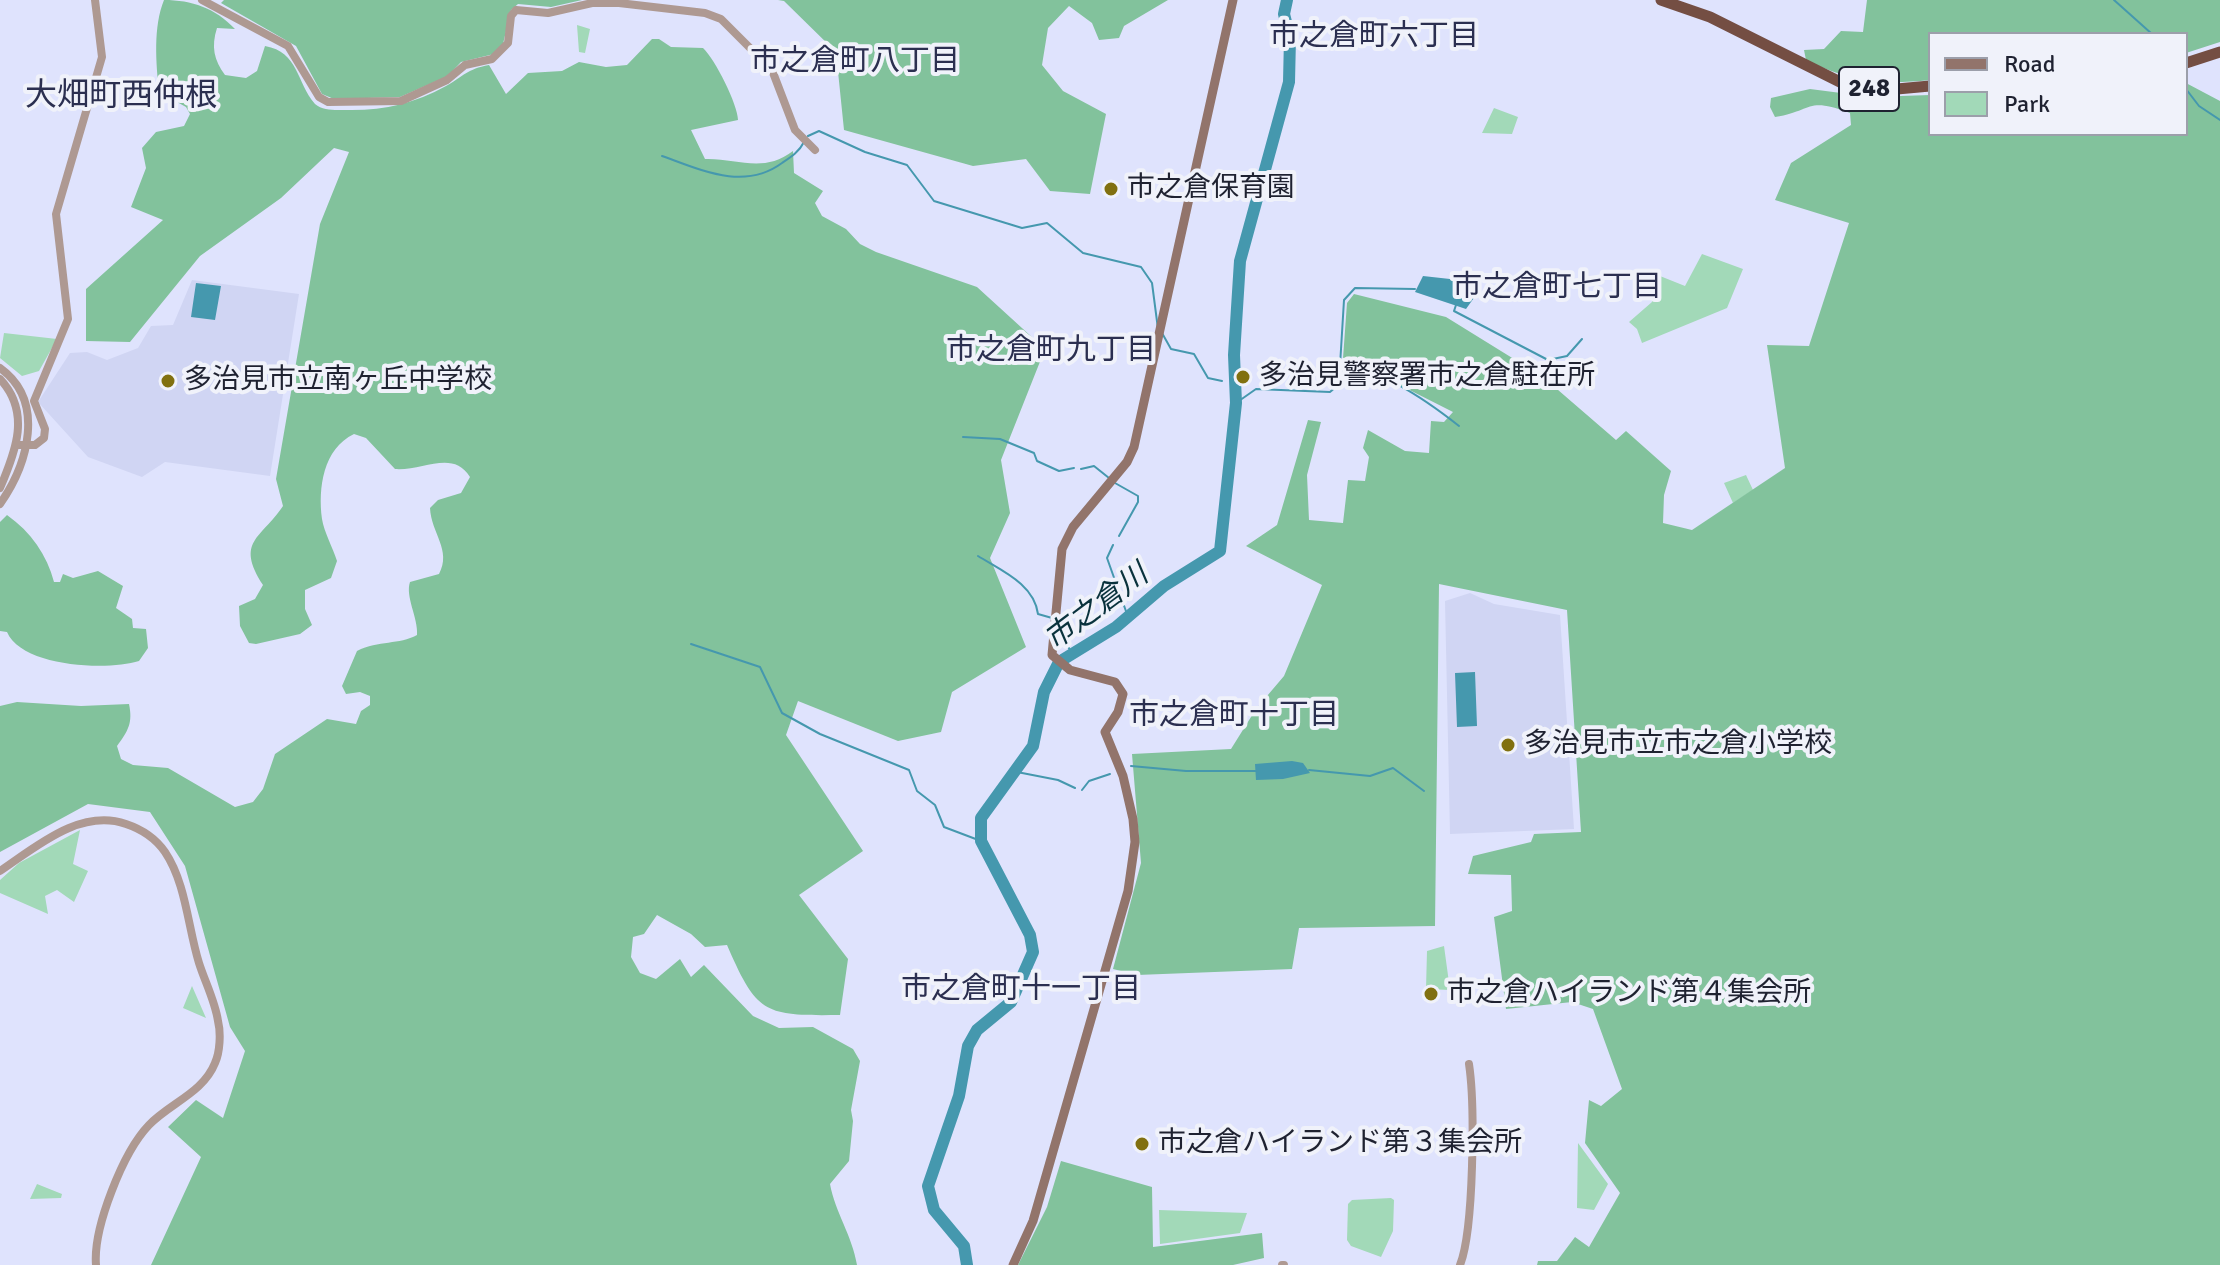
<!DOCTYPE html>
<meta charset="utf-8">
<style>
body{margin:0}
#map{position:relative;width:2220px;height:1265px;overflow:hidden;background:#dfe3fd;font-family:Signika,sans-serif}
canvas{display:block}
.legend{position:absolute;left:1928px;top:32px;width:260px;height:104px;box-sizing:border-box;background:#f0f2fa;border:2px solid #9c9faa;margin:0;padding:10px 14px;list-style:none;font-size:24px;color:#1f2231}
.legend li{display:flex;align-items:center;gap:16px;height:40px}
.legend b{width:40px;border:2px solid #9c9faa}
</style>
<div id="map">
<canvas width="2220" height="1265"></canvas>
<ul class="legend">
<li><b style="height:10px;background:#92746b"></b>Road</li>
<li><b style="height:22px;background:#a2d9b8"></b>Park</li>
</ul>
</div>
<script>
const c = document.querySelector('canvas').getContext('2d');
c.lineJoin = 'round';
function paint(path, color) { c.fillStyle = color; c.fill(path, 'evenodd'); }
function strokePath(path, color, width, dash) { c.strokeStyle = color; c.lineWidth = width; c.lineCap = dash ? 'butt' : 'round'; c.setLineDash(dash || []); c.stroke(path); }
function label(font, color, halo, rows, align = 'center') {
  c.font = font + ' Signika,"Noto Sans JP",sans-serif'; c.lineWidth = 8; c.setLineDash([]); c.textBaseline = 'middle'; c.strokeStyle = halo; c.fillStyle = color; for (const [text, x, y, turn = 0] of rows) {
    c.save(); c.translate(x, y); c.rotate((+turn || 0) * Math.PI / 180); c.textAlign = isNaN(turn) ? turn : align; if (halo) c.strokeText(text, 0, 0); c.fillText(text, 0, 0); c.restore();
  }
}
const built = new Path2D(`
 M192 280 299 294 270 476 165 462 142 477 88 457 38 402 70 353 87 352 107 360 138 348 151 326 173 325Z
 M1470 593 1494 604 1560 615 1574 829 1450 834 1445 601Z`);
const green = new Path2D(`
 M577 25 590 29 585 53 579 52Z
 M1494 108 1518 117 1512 134 1482 133Z
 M1702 254 1743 269 1727 308 1642 343 1637 329 1629 322 1652 302 1655 274 1685 286Z
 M4 333 57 339 39 371 22 376 0 358Z
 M1746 475 1753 490 1733 503 1724 483Z
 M80 830 73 864 88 871 74 902 57 890 45 896 48 914 0 893V880L19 863Z
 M1444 946 1450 990 1426 989 1427 951Z
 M192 986 206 1018 183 1008Z
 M1578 1143 1608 1184 1594 1210 1577 1208Z
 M37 1184 62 1194 61 1198 30 1199Z
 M1391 1198 1394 1200 1393 1231 1381 1257 1351 1246 1347 1240 1348 1204 1352 1200Z
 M1159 1210 1247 1213 1240 1233 1160 1244Z`);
const forest = new Path2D(`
 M164 0C192 0 215 8 235 29L217 28C211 47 214 60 225 75L246 78 257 71 265 46C299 52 296 82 315 104 323 111 335 110 345 110 382 111 413 104 446 86 464 76 467 69 489 65L506 94 528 73 562 71 579 62 606 67 627 65 652 39H659L671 47 703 48C715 59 738 105 738 120L691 130 705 159C737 158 763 174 793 151L794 173 823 191 815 203 822 216 846 229 860 244 876 252 977 287 1045 349 1001 460 1010 513 990 558 1026 647 952 692 941 732 898 741 798 701 786 735 863 851 799 895 848 959 840 1015C764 1016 757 1014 727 945L705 947 691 934 657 915 644 934 633 937 631 957 640 973 656 979 680 959 691 977 704 965 753 1016 779 1028 813 1027 853 1049 860 1061 851 1110 853 1121 849 1161 830 1184C835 1212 852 1235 857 1265H151L201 1157 168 1127 196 1100 223 1118 245 1051 230 1027 185 866 150 812 88 804 0 852V706L17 702 81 706 129 704C133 723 128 731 117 746L121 759 133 765 168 768 235 807 253 802 263 789 275 754 327 719 356 724 361 711 370 705V696L360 692 346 694 342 686 357 651C379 640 399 645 417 635 418 617 405 597 410 582L439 574C452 550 431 533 430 508L438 500 461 493 470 477C453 449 423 471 395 469L366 438 354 434C323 449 318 488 322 519 324 532 333 548 337 561L331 578 305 590V609L312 625 300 634 256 644 249 643 240 626 239 606 255 599 263 585C235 541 261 539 283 506L276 479 320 224 349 152 334 148 281 198 200 256 130 342 86 341V289L163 220 131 207 146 168 142 148 156 132 184 126 190 114 186 107 159 92C156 63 153 27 164 0Z
 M224 0H582L551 7 518 4 511 10 503 44 494 54 461 62 448 76 400 97 334 99 322 94 296 46 221 3Z
 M778 0H1168L1124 26 1119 38 1099 40 1092 23 1069 6 1048 28 1042 65 1063 91 1106 114 1090 194 1050 191 1026 159 973 166 844 130 836 52 784 1Z
 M1867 0H2220V42L2186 53V34H1930V80C1880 85 1851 82 1806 60L1804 50 1824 49 1841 31 1863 32Z
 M2186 83 2220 101V1265H1537L1538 1261H1557L1575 1237 1589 1247 1620 1193 1585 1143 1589 1100 1601 1106 1622 1089 1593 1009 1572 1002 1506 1009 1494 917 1512 911 1511 875 1468 874 1473 856 1531 842 1534 834 1581 832 1567 610 1439 584 1435 926 1299 928 1292 969 1137 975 1113 969 1141 863 1132 754 1231 749 1256 709 1284 676 1322 585 1246 546 1277 525 1308 420 1321 422 1307 475 1309 520 1343 523 1348 480 1365 481 1369 457 1363 448 1368 430 1405 451 1429 453 1431 421 1444 422 1453 412 1368 369 1341 386 1347 303 1354 294 1446 317 1543 377 1616 440 1626 431 1671 471 1664 495 1663 523 1692 530 1785 468 1767 345 1809 346 1849 223 1775 200 1791 163 1851 125 1850 113C1806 96 1813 111 1775 117L1770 107 1771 98 1810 89 1872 97 1930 95V134H2186Z
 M7 515C31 532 47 555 54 582H60L63 574 73 578 98 571 123 586 116 608 132 619 133 628 146 629 148 648 139 661C107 671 22 667 7 632L0 631V522Z
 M1061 1161 1152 1187 1153 1247 1262 1233 1264 1258 1233 1265H1018L1047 1207Z`);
const water = new Path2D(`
 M1423 276 1450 279 1476 295 1466 309 1415 292Z
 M196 283 221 286 215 320 191 317Z
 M1475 672 1477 726 1457 727 1455 673Z
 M1292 761 1303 763 1310 773 1283 779 1256 780 1255 764Z`);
const stream = new Path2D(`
 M2114 0 2152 34
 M2186 89 2199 106 2220 120
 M808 136 819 131 865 152 907 165 934 201 1022 228 1047 223 1083 253 1141 267 1152 283 1158 329
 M662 156C701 170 744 191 782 163 791 157 799 152 804 142
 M1456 305 1454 311 1548 360 1567 356 1582 339
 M1162 333 1171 349 1194 354 1208 378 1222 381
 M1339 382 1344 300 1355 288 1415 289
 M1234 383H1236
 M1236 403 1256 389 1330 392C1338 386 1343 375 1354 373 1383 368 1436 408 1459 426
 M963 437 1000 439 1034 453 1037 461 1059 471 1074 468
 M1081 469 1094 466 1109 478
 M1115 483 1138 496V502L1119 536
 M1113 545 1107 558 1127 614
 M978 556C1002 571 1034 584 1038 614L1052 618
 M1058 631 1072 653
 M691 644 760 667 782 713 820 734 909 770 917 791 935 805 944 827 981 841
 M1131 766 1186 771H1256
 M1309 770 1370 776 1393 768 1424 791
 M1017 772 1058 780 1075 788
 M1082 790 1089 781 1110 774`);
const river = new Path2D(`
 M967 1265 964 1246 934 1210 928 1186 959 1096 968 1046 977 1030 1011 1002 1033 952 1030 935 981 841V818L1033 746 1044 692 1059 662 1116 627 1164 586 1220 551 1236 403 1234 355 1240 261 1289 82 1290 38 1284 14 1287 0`);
const tertiary = new Path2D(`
 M202 0 288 46 319 97 328 102 401 101 447 80 465 65 492 59 508 43 511 16 516 10 548 13 592 3H619L705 13 721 19 772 70 795 130 815 150
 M0 368C46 401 28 464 0 504
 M0 379C31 412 16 451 0 488
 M17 445H35L44 438 45 429 34 401 68 319 56 214 102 57 95 0
 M0 871C36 847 80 808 126 824 141 829 156 839 165 852 186 883 188 928 199 963 205 982 215 1001 218 1021 221 1033 220 1052 215 1063 203 1093 170 1103 149 1125 123 1152 93 1228 96 1265
 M1282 1265H1284
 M1460 1265C1474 1230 1475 1104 1469 1064`);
const secondary = new Path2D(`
 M1013 1265 1033 1221 1128 891 1135 842 1133 819 1123 776 1105 732 1118 712 1123 694 1115 682 1070 670 1052 655 1062 549 1073 527 1127 462 1134 447 1233 0`);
const trunk = new Path2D(`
 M1661 0 1710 17 1850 87 1886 90 1930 86
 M2186 63 2220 52`);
const markers = [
 [1111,189,8,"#81700f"],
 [1243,377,8,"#81700f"],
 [168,381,8,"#81700f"],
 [1508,745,8,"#81700f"],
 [1431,994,8,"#81700f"],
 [1142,1144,8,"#81700f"]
];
const shields = [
 [1869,89,60]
];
const shieldNames = [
 ["248",1869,89]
];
const poiNames = [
 ["市之倉保育園",1127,189],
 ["多治見警察署市之倉駐在所",1259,377],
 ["多治見市立南ヶ丘中学校",184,381],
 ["多治見市立市之倉小学校",1524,745],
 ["市之倉ハイランド第４集会所",1447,994],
 ["市之倉ハイランド第３集会所",1158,1144]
];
const neighbourhoodNames = [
 ["市之倉町六丁目",1374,37],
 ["市之倉町八丁目",855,62],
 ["市之倉町七丁目",1557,288],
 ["市之倉町九丁目",1051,351],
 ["市之倉町十丁目",1234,716],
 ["市之倉町十一丁目",1021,990]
];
const waterNames = [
 ["市之倉川",1097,608,-37]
];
const quarterNames = [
 ["大畑町西仲根",121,97]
];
paint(built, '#d0d5f3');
paint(green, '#a2d9b8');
paint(forest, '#82c29c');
paint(water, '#4598ae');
strokePath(stream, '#4598ae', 2);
strokePath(river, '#4598ae', 12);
strokePath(tertiary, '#ae9992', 8);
strokePath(secondary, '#92746b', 9);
strokePath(trunk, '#744e43', 11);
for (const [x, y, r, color] of markers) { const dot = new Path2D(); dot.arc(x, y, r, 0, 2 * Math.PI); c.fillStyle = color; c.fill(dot); strokePath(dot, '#f0f2fa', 3); }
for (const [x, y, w] of shields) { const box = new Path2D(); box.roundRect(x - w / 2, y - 22, w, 44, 6); c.fillStyle = '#f0f2fa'; c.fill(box); strokePath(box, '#1f2231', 2); }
label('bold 26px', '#1f2231', null, shieldNames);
label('28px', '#1f2231', '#f0f2fa', poiNames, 'left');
label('30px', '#2b2f50', '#f0f2fa', neighbourhoodNames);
label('italic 30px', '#0a323c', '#f0f2fa', waterNames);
label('32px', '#2b2f50', '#f0f2fa', quarterNames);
</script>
